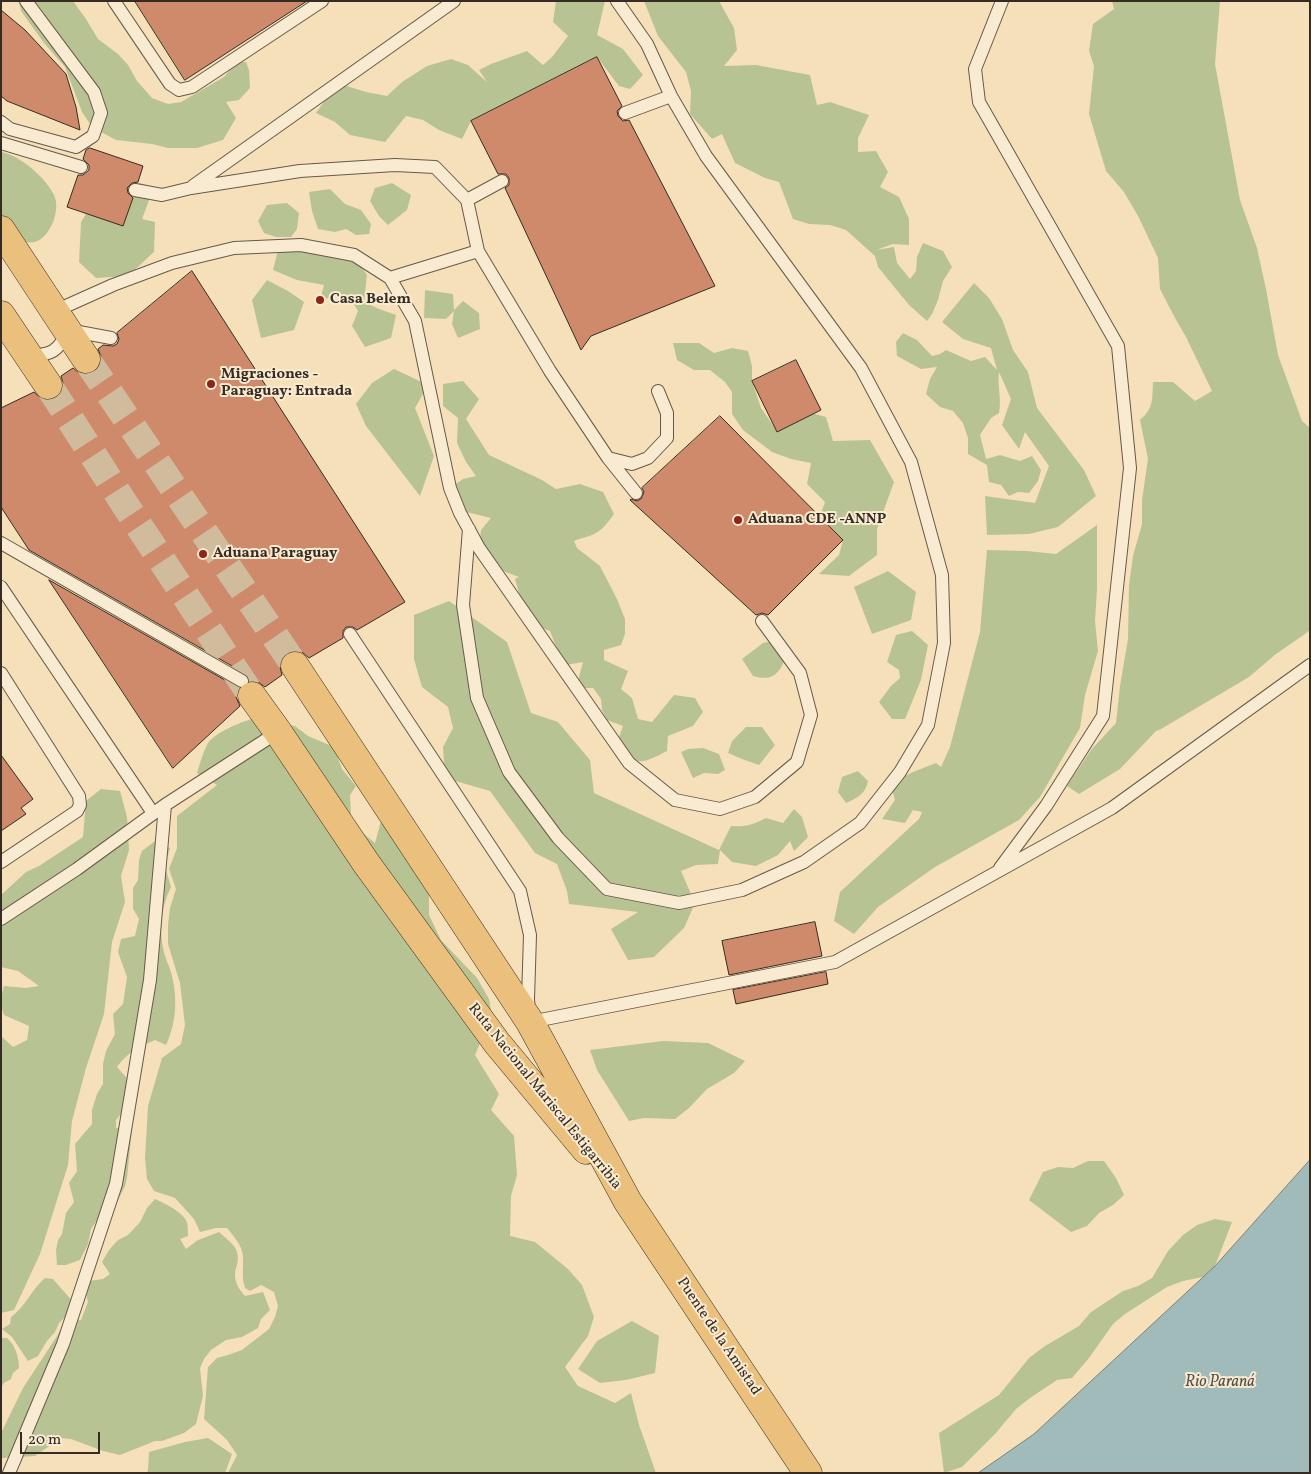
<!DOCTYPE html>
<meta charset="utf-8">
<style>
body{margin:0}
#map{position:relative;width:1311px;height:1474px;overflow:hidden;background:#f6e0ba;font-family:Vollkorn,serif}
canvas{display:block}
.frame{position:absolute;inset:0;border:2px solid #362c23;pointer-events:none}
.scale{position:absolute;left:20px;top:1432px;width:80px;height:22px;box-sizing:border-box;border:2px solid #362c23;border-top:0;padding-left:6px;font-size:15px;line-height:18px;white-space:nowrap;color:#362c23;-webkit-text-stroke:4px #f9ebd2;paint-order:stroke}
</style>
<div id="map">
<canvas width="1311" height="1474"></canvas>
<div class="frame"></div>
<div class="scale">20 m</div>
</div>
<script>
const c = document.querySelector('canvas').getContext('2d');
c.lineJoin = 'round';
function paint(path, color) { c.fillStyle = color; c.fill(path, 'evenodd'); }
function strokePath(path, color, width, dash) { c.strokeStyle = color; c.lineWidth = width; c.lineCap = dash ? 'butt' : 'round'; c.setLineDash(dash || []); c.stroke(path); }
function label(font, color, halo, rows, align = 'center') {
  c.font = font + ' Vollkorn,serif'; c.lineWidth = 4; c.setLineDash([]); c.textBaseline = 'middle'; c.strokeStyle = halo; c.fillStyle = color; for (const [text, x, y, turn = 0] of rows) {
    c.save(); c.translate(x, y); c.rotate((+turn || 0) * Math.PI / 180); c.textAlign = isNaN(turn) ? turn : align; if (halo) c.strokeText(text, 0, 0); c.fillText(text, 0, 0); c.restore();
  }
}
const green = new Path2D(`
 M19 1H73L86 19 98 39 118 54 128 65 137 81 152 98 168 104 181 102 224 77 237 62H246L249 70 250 88 239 100 226 102 236 118 223 140 197 148H168L152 144 116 140 92 127 82 112 65 67 44 43 21 11Z
 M556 1H605L597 35 623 49 643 75 630 89 619 86 597 57 471 121 462 139 439 130 423 120 406 116 385 142 350 135 335 122 316 113 337 83 366 92 387 96 402 82 427 66 451 59 468 65 487 82 479 70 491 64 527 51 543 65 552 57 568 36 553 22Z
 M644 1H719L734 28 737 50 724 66 756 65 810 75 817 105 830 102 869 115 858 138V152L876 151 888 172 880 187 899 197 909 219V245L893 244 876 250 894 247 897 263 910 279 916 271 917 257 923 243 943 251 952 267 943 281 938 300 932 314 927 321 909 305 878 267 875 256 846 230 830 225 809 224 793 219 779 182 765 178 735 163 722 134 712 139 690 114 691 91 686 72 658 36Z
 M1112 1H1220L1215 64 1240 200 1257 248 1266 289 1278 355 1302 421 1310 428V630L1305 634 1276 654 1249 677 1161 729 1156 731 1120 769 1079 794 1067 786 1091 750 1116 723 1120 686 1128 639 1129 585 1133 556 1142 524V500L1148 459 1140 420C1154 408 1152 400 1153 382H1173L1195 401 1212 391 1186 337 1175 318 1160 289 1158 258 1138 216 1124 192 1106 171 1089 114 1094 66 1089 51 1093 24 1114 9Z
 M1 152C20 155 46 178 54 195 61 209 51 237 35 242 26 244 10 238 1 235Z
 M129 180 154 187 142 219 155 222 154 252 128 276 96 278 79 262 81 222 91 206Z
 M392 183 411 195 407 210 388 225 379 216 370 201 375 188Z
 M330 189 345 204 361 210 371 224 369 234 356 235 346 229 335 232 318 229 312 211 309 192Z
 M287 203 299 213 297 229 291 237H276L264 233 258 221 267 205Z
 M279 246 354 255 367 275 364 302 379 309 396 315 391 338 365 347 352 326 358 311 352 301 341 295 320 300 324 285 297 280 273 270Z
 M267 280 288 291 304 302 294 330 261 338 252 300Z
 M974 283 989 298 1002 319 1013 350 1028 372 1037 408 1084 470 1096 496 1058 527 1029 534 987 535 985 496 1035 503 1049 466 1025 432 1019 449 1002 425 1011 399 999 372C997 386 1002 399 999 413L991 418 980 435 986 459 1000 455 1020 461 1032 456 1041 470 1038 481 1029 493 1018 492 1009 496 1001 485 989 482 987 465 968 454V438L963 423 953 411 940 407 926 394 930 379 937 367 921 369 897 356 896 342 903 333 917 340 932 356 940 354 946 350 971 361 985 357 997 370 991 348 963 339 942 322Z
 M425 290 453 294 454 310 463 301 479 313 480 329 458 338 452 324 454 311 446 319 424 318Z
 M673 343H699L714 353 732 348 748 351 752 366V381L761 408 777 431 803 411 826 417 833 441 870 440 894 482 877 529V555L849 576 819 574 839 555 843 540 820 516 825 502 807 484 811 463 791 459 772 452 743 430 732 414V392L725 382 710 370H694L677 360Z
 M394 369 428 385 415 408 434 456 420 496 366 426 356 404 372 383Z
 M463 381 479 399 466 419 489 455 542 480 556 489 580 484 603 492 614 514C608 522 603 530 594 534 588 537 581 538 574 541L577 548 600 566 617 599 625 619V634L621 645 604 650V660L628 671 621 689 632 698 638 719 652 722 674 695 695 698 703 712 693 726 668 736 667 751C639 765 641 766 616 746L623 726 607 720 602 710 601 699 593 688H576L583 662 566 665 555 644 550 631 542 628 525 614 515 579 519 577 503 571 479 548 481 530 491 518 462 511 450 488 463 479 476 476 466 462 457 443 458 418 443 406V384Z
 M1097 525V589L1095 621 1098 651 1085 695 1080 728 1040 797 1019 820 935 867 878 907 854 934 834 921 840 892 919 819 922 812 913 810 905 823 882 819 895 800 890 784 913 772 936 763 941 767 950 747 980 632 987 550 1027 551 1056 554Z
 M888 571 916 592 911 620 872 634 854 587Z
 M449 601 507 642 531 713 558 722 590 760 594 793 719 850 731 826C746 827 752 825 766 818L783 823 794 809 802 817 808 837 794 851 790 841 778 855 756 866 732 862 720 850 718 864 696 865 681 871 695 903 684 928 654 957 628 960 611 929 638 912 569 904 567 891 557 864 535 853 490 791 445 778 443 747 453 728 448 707 422 687 414 659V615Z
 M912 631 928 645 921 680 905 719H892L879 702 891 686 900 678 899 670 887 662 896 635Z
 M777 640 787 654C780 673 774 682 753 676L742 659 763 643Z
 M252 719 295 726 308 736 334 747 342 769 356 786 350 795 351 816 364 834 375 843 381 821 429 892V915L441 940 477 978 489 999 492 1015 475 1055 499 1094 491 1110 514 1136 517 1175 511 1196 510 1236 535 1242 568 1269 582 1285 594 1317 588 1336 565 1367 578 1386 615 1403 631 1393 639 1425 656 1473H228L237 1455 227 1440 204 1419 208 1367 217 1358 228 1355 242 1350 269 1329 275 1317 278 1306 274 1292 261 1285 250 1291 245 1288C240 1274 246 1261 241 1248 238 1241 232 1234 227 1228H216L200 1232 194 1219 175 1198 154 1191 147 1179 145 1158 148 1106 162 1058 181 1044 185 1025 180 983 168 944V925L170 908 176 889 169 869 177 848V816L217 785 197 773C200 763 203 752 208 743 215 733 240 722 252 719Z
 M746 727H762L775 745 759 765 742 759 728 753 732 741Z
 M703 748 719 754 725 770 718 774 704 773 693 778 681 752 688 749Z
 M858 771 868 781C866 794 857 798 846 803L838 792 842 777Z
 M101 789 120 791 127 817 129 850 121 876 125 902 112 942 104 1014 86 1068 72 1121 68 1165 40 1254 14 1310 1 1313V1036L13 1047 27 1040 29 1026 4 1015C0 1005 1 996 4 986L26 988 39 986 18 971 1 967V895L26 872 39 866 83 837 86 801Z
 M155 841 170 848 165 866 171 887C160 909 158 935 166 959 167 962 169 966 170 969 178 994 177 1022 166 1045L155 1040C138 1048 129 1051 117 1067L133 1085 125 1088 127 1107 116 1120V1128L132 1129 127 1178 125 1186 118 1200 110 1207 104 1209 91 1229 88 1244 80 1260 66 1265H57L56 1250 58 1240 62 1234 66 1213 74 1202 69 1183 77 1171 75 1144 92 1124V1110L97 1094 103 1084V1064L106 1051 115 1034 113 1014 123 1004 127 977 118 952 121 939 135 936 139 919 133 909V888L138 880 139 860 142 851Z
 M663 1041 708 1043 745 1061 734 1073 707 1089 689 1108 675 1119 644 1118 629 1121 597 1070 590 1050Z
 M1088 1161H1104L1116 1178 1124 1195 1113 1205 1099 1213 1087 1226 1071 1232 1029 1200 1043 1172 1058 1167 1073 1168Z
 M155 1199C166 1204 179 1210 186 1220 188 1224 188 1231 188 1236L180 1239 186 1249 198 1240 219 1232C224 1237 235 1244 237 1252 240 1262 235 1267 235 1275 235 1284 240 1290 245 1296L263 1292 270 1310 261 1319 258 1328 242 1337 226 1340 211 1350 204 1359 200 1368 203 1396 196 1424 184 1433 162 1441H155L120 1455 103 1451 71 1439 61 1438 35 1456 2 1458 1 1433 3 1429 23 1388 57 1336 65 1321 81 1320 88 1302 86 1294 89 1281 103 1279 110 1274 102 1262 109 1250 118 1240 128 1235 140 1222 147 1208Z
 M1215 1219 1232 1222 1215 1266 1203 1277 1183 1281 1167 1287 1125 1314 1113 1324 1089 1358 1072 1378 1057 1380 1030 1398 1016 1409 995 1434 962 1467 944 1473 939 1433 999 1395 1029 1358 1045 1346 1079 1326 1091 1312 1123 1291 1138 1286 1152 1278 1168 1251 1183 1235 1197 1225Z
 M45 1278 53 1279 74 1303 71 1314 63 1319 59 1323 55 1332 47 1341 38 1356 28 1361 12 1337 2 1329 10 1324 11 1317C25 1307 32 1289 45 1278Z
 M632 1321 659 1336 655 1373 626 1380 600 1383 578 1369 597 1341Z
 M1 1338H7C15 1345 19 1357 19 1368L13 1373 11 1379 4 1383 1 1388Z
 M208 1438 232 1454 225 1473H147L148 1470 149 1452 185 1442Z`);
const water = new Path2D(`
 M1310 1160V1473H978L1034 1434 1215 1266Z`);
const building = new Path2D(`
 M135 1H307L185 80Z
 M1 10 25 30 66 74 76 107 80 130 7 101 1 96Z
 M597 57 622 106 617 111 618 116 623 121 629 120 715 286 591 336 581 350 505 188 509 185V178L506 174H498L471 121Z
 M90 148 143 166 138 182 132 183 127 188 128 193 133 198 123 226 67 207 78 175H83L89 170V165L83 159 86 150Z
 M192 271 405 602 357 630 353 627H346L343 631V638L309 658 302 652 295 650 287 653 281 659 280 667 282 675 265 687 258 682 250 681 246 674 29 550 1 507V408L34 392 42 399 49 401 56 398 62 391 63 383 61 376 73 368 79 373 86 375 95 372 100 366 102 359 98 349 103 345 113 346 117 344 119 339 117 333Z
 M796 360 821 410 777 432 752 381Z
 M720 416 843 540 768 615 762 613 756 615 630 500 631 499 637 501 641 499 644 492 642 488Z
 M49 580 239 688 236 697 240 706 173 768Z
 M1 755 33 799 21 808 26 814 1 831Z
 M815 922 822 956 729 975 722 941Z
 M826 972 828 984 736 1004 733 990Z`);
const trunkTunnel = new Path2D(`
 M86 359 295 666
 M48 385 129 511 252 696`);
const service = new Path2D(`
 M114 1 170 84 179 90 192 87 322 1
 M625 113 671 96
 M1 122 10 129 76 147 93 136 101 113 94 92 26 1
 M1 143 81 167
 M193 186 454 1
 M135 190 162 195 191 188 300 171 395 165 435 167 467 200 478 251 550 371 608 458 636 493
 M467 200 502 181
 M390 278 478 251
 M55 311 113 285 172 263 234 248 301 245 354 255 390 278 415 321 450 488 460 513 479 548 629 763 675 800 720 809 755 797 797 762 811 715 800 673 762 621
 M28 355C51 356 59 351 68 330L111 338
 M608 458 632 464 648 458 667 438V413L658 391
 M469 529 463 605 477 698 509 772 558 838 607 889 679 903 742 890 804 862 860 823 900 772 928 725 944 643 942 575 911 462 861 368 706 156 671 96 647 44 617 1
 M1 543 242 681
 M1 587 153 813
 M350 634 520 891 530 935 528 999 530 1022 835 962 1112 808 1310 665
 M1 673 79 796 80 805 77 811 1 862
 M1000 868 1046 806 1103 716 1130 468 1118 346 979 102 975 69 1002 1
 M1 919 77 869 165 805 278 732
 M9 1473 63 1344 116 1184 150 980 165 805`);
const trunk = new Path2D(`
 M1 230 86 359
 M1 315 48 385
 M295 666 530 1022 628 1202 808 1473
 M252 696 278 732 366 863 497 1043 586 1150`);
const markers = [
 [320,300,5,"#8f2418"],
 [211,384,5,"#8f2418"],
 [738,520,5,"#8f2418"],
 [203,554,5,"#8f2418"]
];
const poiNames = [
 ["Casa Belem",330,300],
 ["Migraciones -",221,375],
 ["Paraguay: Entrada",221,392],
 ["Aduana CDE -ANNP",748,520],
 ["Aduana Paraguay",213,554]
];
const streetNames = [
 ["Ruta Nacional Mariscal Estigarribia",544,1097,51],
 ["Puente de la Amistad",718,1337,56]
];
const waterNames = [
 ["Rio Paraná",1220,1383]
];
paint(green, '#b8c393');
paint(water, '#a0bbb9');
strokePath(water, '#76827d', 1);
paint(building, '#ce8a6a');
strokePath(building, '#362c23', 1);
strokePath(trunkTunnel, '#d0bc9c', 28, [28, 14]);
strokePath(service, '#665949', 14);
strokePath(trunk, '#362c23', 29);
strokePath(service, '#f9ebd2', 12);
strokePath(trunk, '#ebc07d', 28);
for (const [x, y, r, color] of markers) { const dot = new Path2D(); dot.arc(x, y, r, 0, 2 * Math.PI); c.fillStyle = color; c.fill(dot); strokePath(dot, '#f9ebd2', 2); }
label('bold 15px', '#362c23', '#f9ebd2', poiNames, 'left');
label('15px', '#362c23', '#f9ebd2', streetNames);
label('italic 16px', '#505048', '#f9ebd2', waterNames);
</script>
